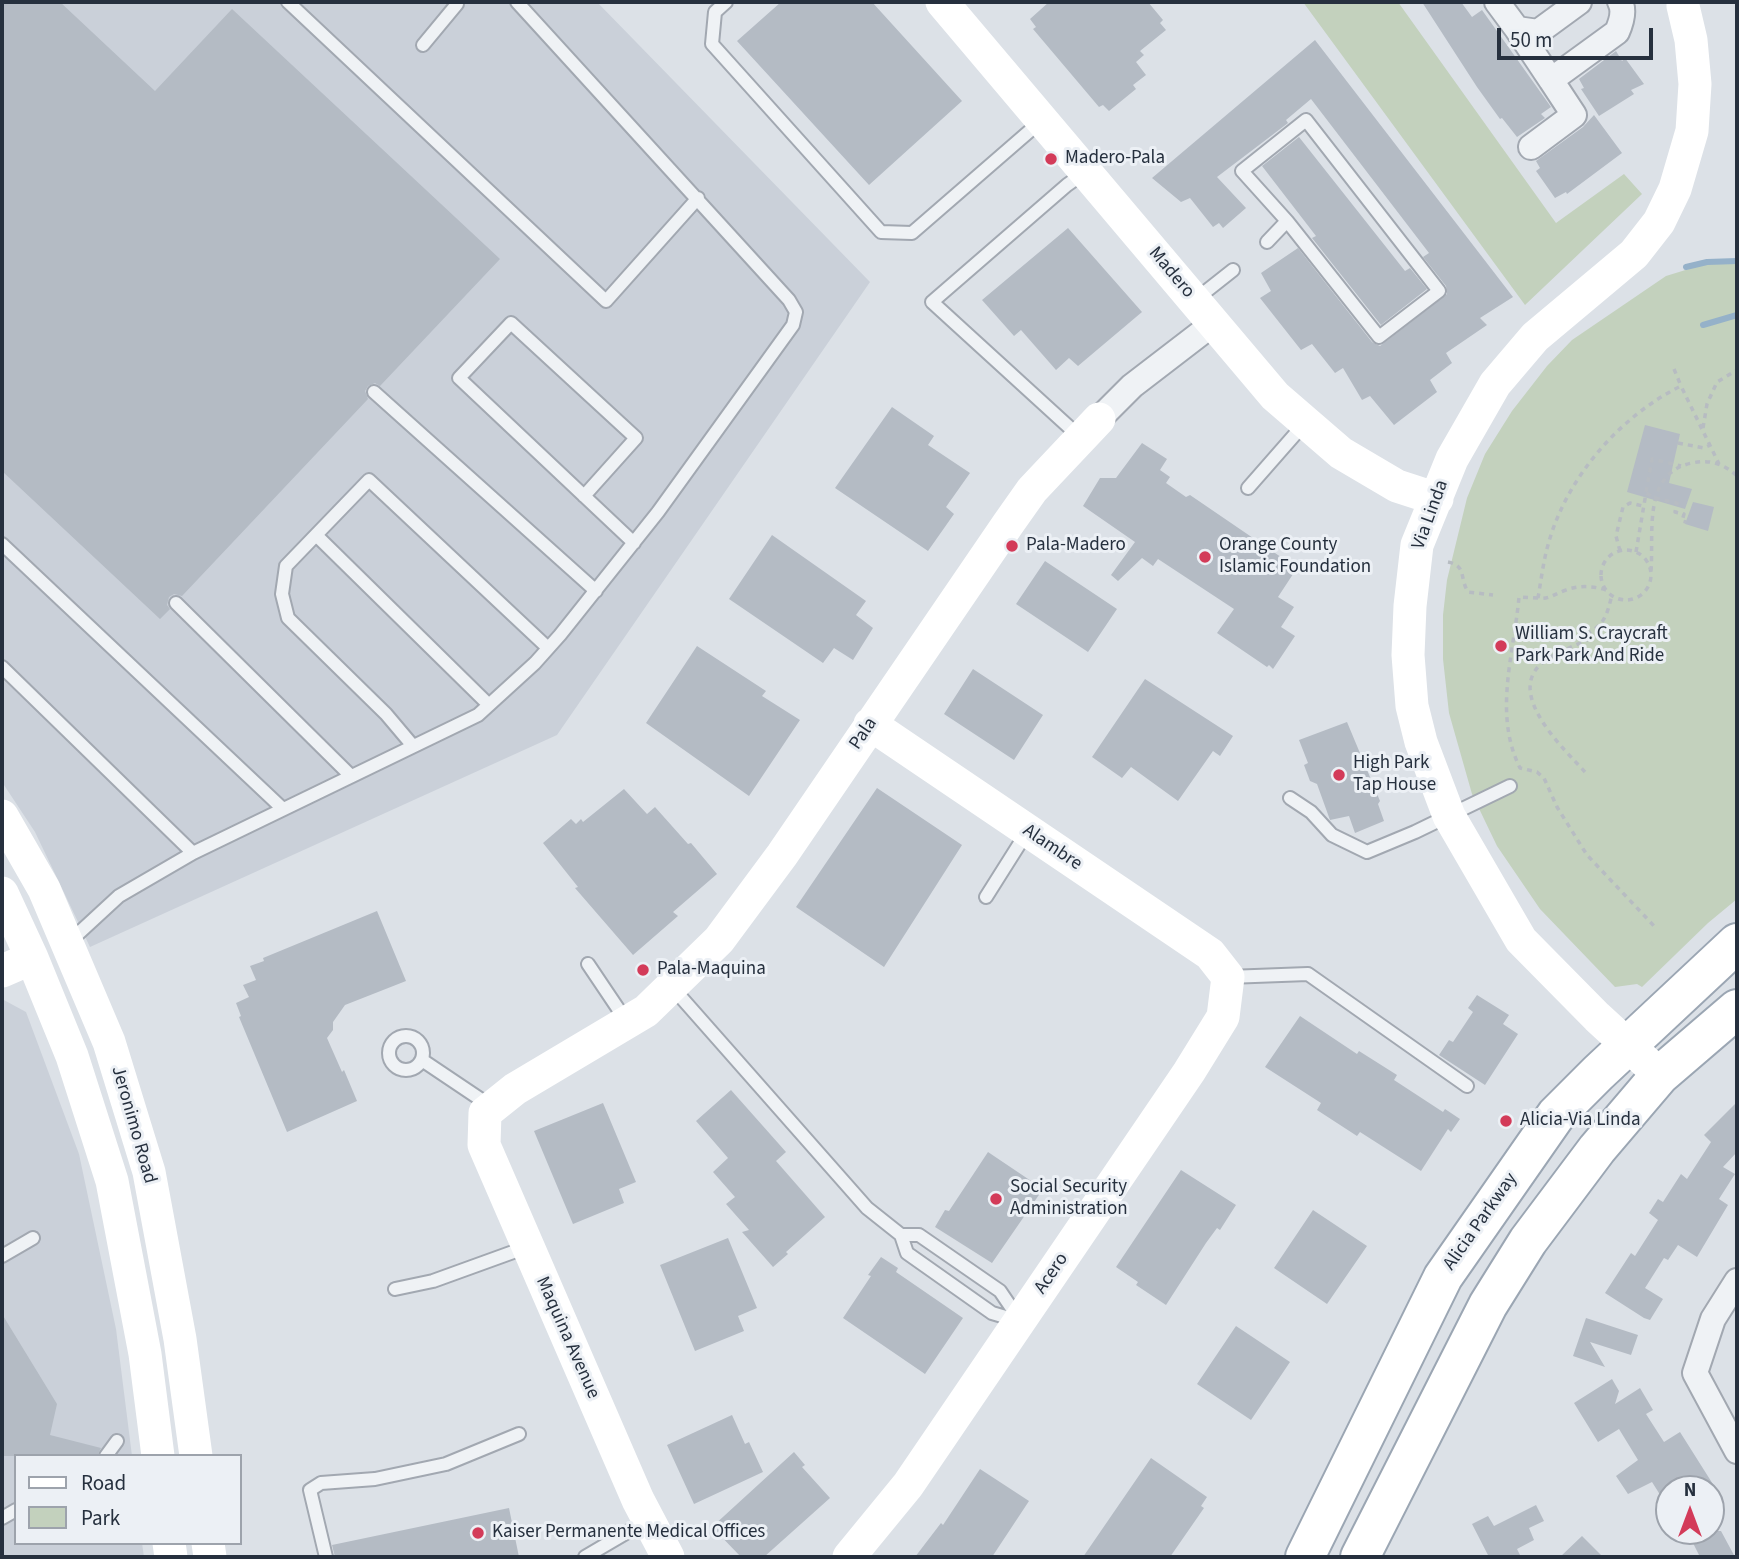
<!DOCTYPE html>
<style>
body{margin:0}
#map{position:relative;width:1739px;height:1559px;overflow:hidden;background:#dce1e7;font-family:"Source Sans 3",sans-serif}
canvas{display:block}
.frame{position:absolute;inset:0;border:4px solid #26303e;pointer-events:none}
.legend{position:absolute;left:14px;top:1454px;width:228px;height:91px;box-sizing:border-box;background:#ecf0f5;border:2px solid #9da3ac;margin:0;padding:9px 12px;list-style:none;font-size:21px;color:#26303e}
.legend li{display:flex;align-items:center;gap:14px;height:35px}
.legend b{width:35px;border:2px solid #9da3ac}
.north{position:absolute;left:1655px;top:1475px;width:70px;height:70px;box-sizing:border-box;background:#ecf0f5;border:2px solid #9da3ac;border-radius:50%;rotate:0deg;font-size:19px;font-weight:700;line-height:28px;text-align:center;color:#26303e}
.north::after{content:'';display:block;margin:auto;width:24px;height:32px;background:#d33b59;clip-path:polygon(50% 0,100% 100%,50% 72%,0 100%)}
.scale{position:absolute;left:1497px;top:28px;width:156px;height:32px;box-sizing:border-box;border:4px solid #26303e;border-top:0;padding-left:9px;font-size:21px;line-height:24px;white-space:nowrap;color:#26303e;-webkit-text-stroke:5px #ecf0f5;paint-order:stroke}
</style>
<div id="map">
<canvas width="1739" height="1559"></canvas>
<div class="frame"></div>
<ul class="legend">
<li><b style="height:9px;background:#fff"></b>Road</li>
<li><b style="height:19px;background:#c3d1bd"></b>Park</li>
</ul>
<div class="north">N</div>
<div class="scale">50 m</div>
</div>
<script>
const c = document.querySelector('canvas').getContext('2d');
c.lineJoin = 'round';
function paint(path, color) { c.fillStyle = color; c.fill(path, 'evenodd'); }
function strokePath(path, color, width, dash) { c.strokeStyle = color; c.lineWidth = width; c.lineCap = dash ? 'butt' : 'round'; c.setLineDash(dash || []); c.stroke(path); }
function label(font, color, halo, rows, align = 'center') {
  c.font = font + ' "Source Sans 3",sans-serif'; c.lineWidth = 6; c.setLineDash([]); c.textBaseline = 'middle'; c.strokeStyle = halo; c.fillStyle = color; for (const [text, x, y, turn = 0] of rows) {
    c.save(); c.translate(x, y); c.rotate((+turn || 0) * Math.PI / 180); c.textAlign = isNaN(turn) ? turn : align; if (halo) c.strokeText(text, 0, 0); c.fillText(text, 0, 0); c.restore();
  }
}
const built = new Path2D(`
 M2 2H597L870 282 557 735 90 947 35 832 2 782Z
 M2 999 26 1012 79 1154 116 1329 132 1456H16V1543H142L144 1557H2Z`);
const green = new Path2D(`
 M1303 2H1398L1556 223 1624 174 1642 194 1525 305Z
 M1705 264H1737V899L1708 923 1642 987 1637 984 1615 987 1540 909 1497 846 1472 794 1449 713 1443 659V615L1447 580 1467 498 1485 454 1512 411 1547 366 1572 340 1666 276Z`);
const stream = new Path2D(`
 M1686 267 1707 262 1737 261
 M1703 325 1737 315`);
const building = new Path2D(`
 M2 2H60L155 91 232 9 500 259 380 386 375 383 368 386 365 391 368 399 182 596 174 594 169 597 167 605 170 609 160 619 2 471Z
 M781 2H872L962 101 869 185 737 41Z
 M1049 2H1148L1163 20 1160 23 1166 30 1140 51 1144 55 1136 62 1146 75 1133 85 1136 89 1109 111 1103 105 1099 107 1033 29 1036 27 1030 19Z
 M1422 2H1461L1472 17 1482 10 1551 107 1541 114 1545 118 1517 137 1502 118 1500 119 1477 87Z
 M1315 40 1513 297 1480 318 1487 325 1446 353 1452 363 1430 380 1437 392 1394 425 1370 396 1362 400 1343 368 1335 373 1312 344 1301 350 1260 298 1271 291 1261 273 1298 248 1372 342 1380 346 1447 294 1446 286 1423 257 1429 253 1311 99 1286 120 1288 123 1217 177 1246 208 1223 228 1219 223 1213 227 1190 198 1181 202 1152 178Z
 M1616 51 1622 61 1625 58 1644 84 1631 90 1634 94 1599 116 1581 89 1584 88 1579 79Z
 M1594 115 1622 153 1567 194 1566 192 1555 198 1536 171 1540 168 1536 161 1583 127Z
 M1299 137 1405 271 1410 268 1427 289 1381 325 1312 238 1316 236 1262 166Z
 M1068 228 1142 312 1078 366 1069 358 1056 370 1021 330 1014 336 982 300Z
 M892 407 934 436 928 445 970 473 946 507 954 514 928 551 835 488Z
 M1645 425 1680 434 1669 483 1692 489 1685 509 1627 492Z
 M1142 443 1167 459 1160 470 1170 477 1166 483 1186 497 1190 495 1297 568 1278 597 1294 607 1281 627 1295 636 1273 669 1269 665 1267 667 1217 633 1234 609 1158 559 1153 566 1142 558 1118 581 1111 575 1135 542 1083 506 1100 478H1116Z
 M1693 502 1714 507 1708 531 1685 524Z
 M772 535 866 601 856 615 873 628 853 660 834 648 823 663 729 599Z
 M1045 561 1117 609 1088 652 1016 604Z
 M697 646 766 691 762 696 800 720 749 796 646 723Z
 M973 669 1043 715 1014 760 944 714Z
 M1145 679 1233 736 1220 756 1213 751 1178 801 1131 767 1122 778 1092 757Z
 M1347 722 1380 801 1378 804 1384 821 1355 833 1349 816 1330 820 1317 784 1310 781 1304 765 1308 763 1299 740Z
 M877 788 962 845 884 967 796 907Z
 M624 789 647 814 655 807 688 844 691 843 717 874 673 912 678 916 633 955 575 888 578 887 543 843 571 819 576 824 581 819 583 822Z
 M377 911 406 981 345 1005 333 1022V1030L327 1038 342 1072 344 1070 357 1101 287 1132 239 1017 241 1016 236 1003 249 997 243 985 256 980 250 966 264 961 263 958Z
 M1477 995 1509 1015 1503 1024 1518 1034 1485 1085 1439 1055 1449 1040 1453 1042 1473 1012 1468 1008Z
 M1300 1016 1357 1054 1359 1051 1397 1075 1394 1080 1443 1112 1445 1109 1460 1119 1451 1132 1448 1129 1421 1171 1360 1132 1357 1136 1317 1110 1321 1103 1265 1067Z
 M731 1090 786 1152 776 1161 825 1217 786 1252 788 1254 773 1267 742 1232 749 1230 726 1204 735 1197 713 1172 728 1158 696 1121Z
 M1737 1102V1152L1723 1167 1735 1174 1719 1199 1728 1205 1697 1257 1678 1245 1668 1260 1664 1258 1645 1288 1663 1299 1650 1320 1644 1318 1605 1293 1631 1253 1635 1256 1658 1220 1649 1213 1658 1199 1663 1202 1681 1174 1687 1179 1711 1142 1704 1135Z
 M603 1103 636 1182 619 1189 624 1203 573 1224 534 1131Z
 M988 1152 1043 1189 992 1263 935 1227 945 1210 949 1211Z
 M1181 1170 1236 1205 1220 1230 1217 1228 1206 1243 1166 1305 1136 1285 1138 1282 1116 1267Z
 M1313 1210 1367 1246 1327 1304 1274 1268Z
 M728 1238 757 1308 738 1316 744 1331 695 1351 660 1265Z
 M881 1257 898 1268 896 1272 963 1318 925 1374 843 1318 871 1276 868 1275Z
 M2 1314 57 1404 50 1435 101 1448 97 1456H2Z
 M1586 1318 1638 1335 1631 1355 1590 1342 1605 1367 1573 1356Z
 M1236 1326 1290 1362 1251 1420 1197 1384Z
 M1612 1379 1619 1391 1615 1404 1640 1388 1653 1410 1646 1414 1664 1442 1680 1432 1716 1489H1669V1509L1652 1482 1628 1494 1616 1476 1638 1460 1619 1429 1598 1442 1574 1403Z
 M732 1415 745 1444 749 1442 763 1472 694 1504 667 1445Z
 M794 1452 805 1465 802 1467 830 1498 764 1557H741L712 1527Z
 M1151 1458 1207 1497 1201 1506 1204 1508 1170 1557H1083Z
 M980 1469 1029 1501 992 1557H915L941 1523 943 1525Z
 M1536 1505 1544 1521 1529 1528 1534 1540 1517 1549 1521 1557H1489L1472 1524 1488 1516 1494 1526Z
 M509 1508 519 1557H335L332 1545Z
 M1687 1531H1721L1735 1557H1700Z
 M1582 1536 1603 1557H1560Z`);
const path = new Path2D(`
 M1674 369 1681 386
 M1703 428 1707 404 1717 382 1737 370
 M1678 443 1704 448 1710 445
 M1646 492 1652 459 1681 466
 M1601 575a25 25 0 1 1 50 0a25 25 0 1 1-50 0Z
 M1620 551 1616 536 1623 507 1630 503 1643 506
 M1636 552 1646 493 1655 498 1677 503 1675 512 1684 514 1682 521 1686 522
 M1448 562C1467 566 1459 577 1468 592L1493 595
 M1651 571C1654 532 1642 473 1692 463 1710 459 1724 464 1737 476
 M1606 590C1593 586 1579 585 1566 590 1556 593 1549 600 1538 598 1541 581 1543 563 1548 545 1566 478 1620 416 1681 386L1719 464
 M1538 598 1519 597C1514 654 1493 714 1520 768L1537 772 1544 778 1557 807 1587 855 1655 927
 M1585 772C1565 750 1507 696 1540 665 1553 653 1573 647 1589 639L1586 634C1605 625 1607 614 1612 595`);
const lane = new Path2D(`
 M288 2 606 301 698 198
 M726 2 715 12 712 44 881 232 912 233 1040 122
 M423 45 457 4
 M1267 242 1287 221 1379 337 1439 291 1306 120 1242 171 1287 221
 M1195 300 1233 270
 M374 392 596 591
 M1081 438 932 302 1067 185 1084 173
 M1248 488 1305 423
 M584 496 636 438 511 323 459 378 634 543
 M316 535 489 705
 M2 544 283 809
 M176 603 351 776
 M2 667 193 853
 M413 746 386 714 288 618 282 594 286 566 369 480 548 648
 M1290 798 1311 812 1332 835 1367 852 1415 832 1510 786
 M986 897 1027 832
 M68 943 119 896 193 853 478 715 535 663 560 635 658 512 793 325 796 312 789 300 517 2
 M588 964 627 1022
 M1228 977 1308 974 1467 1086
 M672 987 867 1208 901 1235 907 1253 992 1313 1019 1321
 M389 1053a17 17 0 1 1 34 0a17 17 0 1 1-34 0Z
 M422 1060 492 1107
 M901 1235H919L1000 1291 1019 1319
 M2 1256 33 1238
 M395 1289 433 1281 527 1247
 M106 1456 117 1441
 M2 1518 16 1510
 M326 1557 310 1490 321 1483 375 1479 446 1464 519 1434
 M585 1557 648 1520`);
const street = new Path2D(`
 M1497 2 1517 29 1538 32 1579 2
 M1517 29 1551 80 1617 32C1621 23 1625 11 1620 2
 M1531 147 1574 115 1551 80
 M1099 419 1132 386 1214 323
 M1737 1281 1713 1319 1695 1373 1737 1451`);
const secondary = new Path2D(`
 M942 2 1275 396 1341 453 1397 486 1437 499
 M2 816 44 889 109 1042 149 1172 180 1339 196 1456
 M2 893 32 958 72 1056 112 1181 145 1354 158 1456
 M2 971 32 958
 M1660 1075 1597 1017 1521 940 1449 816 1421 742 1412 706 1408 655 1410 606 1417 545 1452 459 1495 384 1535 337 1634 254 1659 222 1675 189 1692 131 1695 84 1691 40 1683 6
 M169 1543 171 1557
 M208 1543 210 1557
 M668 1557 638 1500 484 1145 485 1113 515 1089 646 1011 719 940 782 855 1008 524 1032 490 1099 419
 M849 1557 908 1485 1189 1072 1223 1017 1228 977 1210 954 870 724`);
const primary = new Path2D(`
 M1305 1557 1443 1277 1556 1115 1598 1073 1737 943
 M1360 1557 1488 1305 1528 1241 1597 1149 1660 1075 1737 1009`);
const markers = [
 [1051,159,7,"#d33b59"],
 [1012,546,7,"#d33b59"],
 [1205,557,7,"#d33b59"],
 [1501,646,7,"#d33b59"],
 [1339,775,7,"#d33b59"],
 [643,970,7,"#d33b59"],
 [1506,1121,7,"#d33b59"],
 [996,1199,7,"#d33b59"],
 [478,1533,7,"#d33b59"]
];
const poiNames = [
 ["Madero-Pala",1065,159],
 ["Pala-Madero",1026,546],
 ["Orange County",1219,546],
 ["Islamic Foundation",1219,568],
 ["William S. Craycraft",1515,635],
 ["Park Park And Ride",1515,657],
 ["High Park",1353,764],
 ["Tap House",1353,786],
 ["Pala-Maquina",657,970],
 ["Alicia-Via Linda",1520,1121],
 ["Social Security",1010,1188],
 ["Administration",1010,1210],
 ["Kaiser Permanente Medical Offices",492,1533]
];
const streetNames = [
 ["Madero",1171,273,50],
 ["Via Linda",1431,515,-70],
 ["Pala",864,734,-56],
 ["Alambre",1052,848,34],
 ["Jeronimo Road",133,1125,74],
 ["Alicia Parkway",1481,1222,-55],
 ["Acero",1052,1274,-56],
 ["Maquina Avenue",567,1338,66]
];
paint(built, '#cad0d9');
paint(green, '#c3d1bd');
strokePath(stream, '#95b1c9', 6);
paint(building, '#b4bbc4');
strokePath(lane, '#a2a8b1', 16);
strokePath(street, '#a2a8b1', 28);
strokePath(primary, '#9ba6b3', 42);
strokePath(path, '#b7bcc2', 3.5, [5, 5]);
strokePath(lane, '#eff2f5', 12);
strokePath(street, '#eff2f5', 24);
strokePath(secondary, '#fff', 33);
strokePath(primary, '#fff', 38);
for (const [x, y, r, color] of markers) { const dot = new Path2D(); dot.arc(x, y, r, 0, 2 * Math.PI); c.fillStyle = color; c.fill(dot); strokePath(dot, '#ecf0f5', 2.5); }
label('19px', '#26303e', '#ecf0f5', poiNames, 'left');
label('19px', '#26303e', '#ecf0f5', streetNames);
</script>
